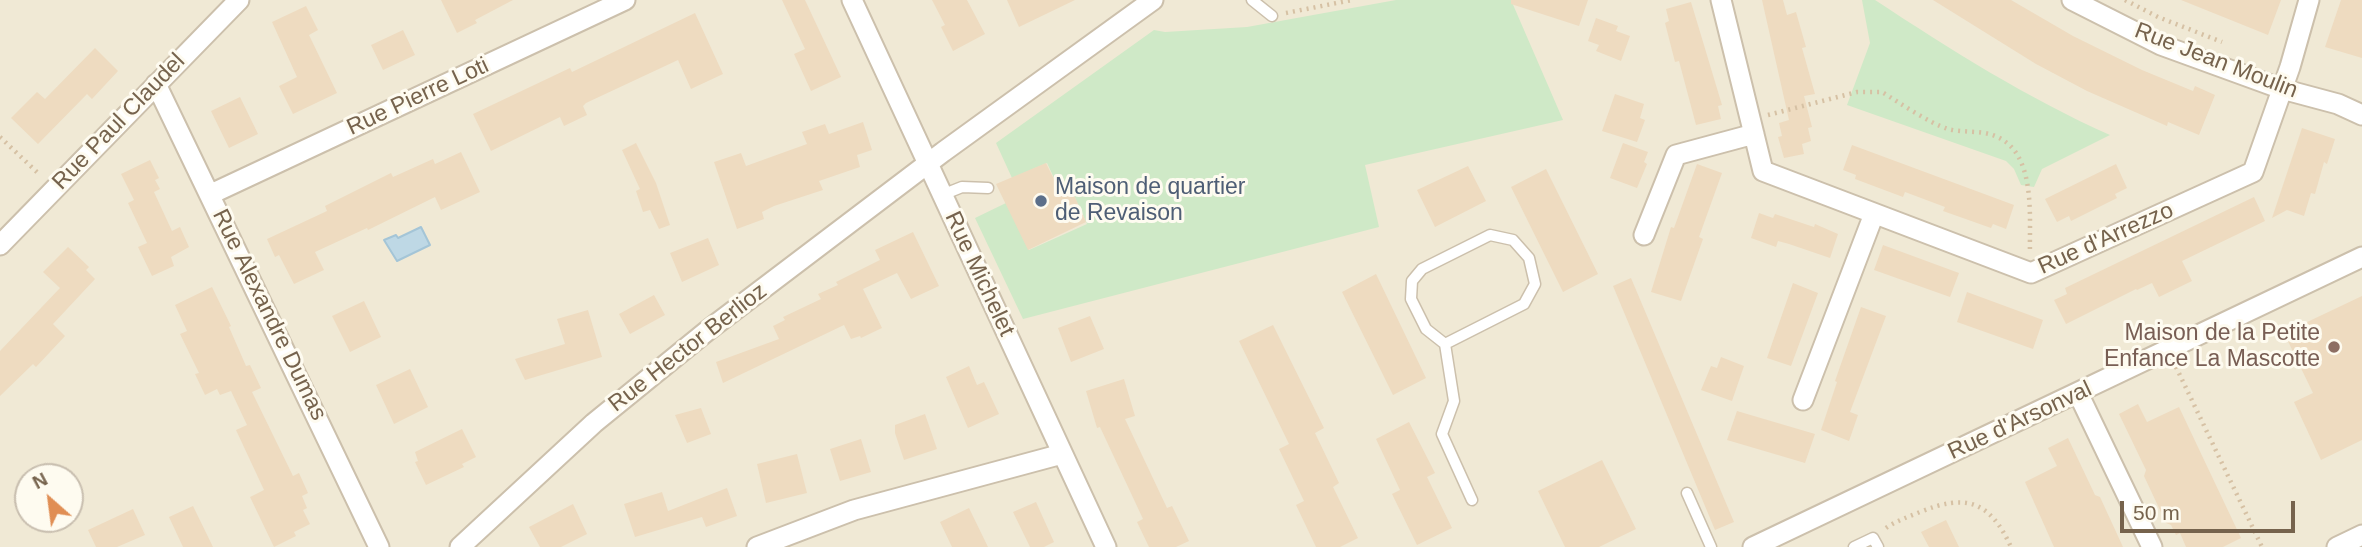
<!DOCTYPE html>
<style>
body{margin:0}
#map{position:relative;width:2362px;height:547px;overflow:hidden;background:#fcf8e9;font-family:Arial,sans-serif}
canvas{display:block}
.north{position:absolute;left:14px;top:463px;width:70px;height:70px;box-sizing:border-box;background:#fefbf0;border:2px solid #c8beaf;border-radius:50%;rotate:332deg;font-size:19px;font-weight:700;line-height:28px;text-align:center;color:#76634d}
.north::after{content:'';display:block;margin:auto;width:24px;height:32px;background:#e08e54;clip-path:polygon(50% 0,100% 100%,50% 72%,0 100%)}
.scale{position:absolute;left:2120px;top:501px;width:175px;height:32px;box-sizing:border-box;border:4px solid #76634d;border-top:0;padding-left:9px;font-size:21px;line-height:24px;white-space:nowrap;color:#76634d;-webkit-text-stroke:5px #fefbf0;paint-order:stroke}
</style>
<div id="map">
<canvas width="2362" height="547"></canvas>
<div class="north">N</div>
<div class="scale">50 m</div>
</div>
<script>
const c = document.querySelector('canvas').getContext('2d');
c.lineJoin = 'round';
function paint(path, color) { c.fillStyle = color; c.fill(path, 'evenodd'); }
function strokePath(path, color, width, dash) { c.strokeStyle = color; c.lineWidth = width; c.lineCap = dash ? 'butt' : 'round'; c.setLineDash(dash || []); c.stroke(path); }
function label(font, color, halo, rows, align = 'center') {
  c.font = font + ' Arial,sans-serif'; c.lineWidth = 6; c.setLineDash([]); c.textBaseline = 'middle'; c.strokeStyle = halo; c.fillStyle = color; for (const [text, x, y, turn = 0] of rows) {
    c.save(); c.translate(x, y); c.rotate((+turn || 0) * Math.PI / 180); c.textAlign = isNaN(turn) ? turn : align; if (halo) c.strokeText(text, 0, 0); c.fillText(text, 0, 0); c.restore();
  }
}
const residential = new Path2D(`
 M0 0H2362V547H0ZM28 477H70V519H28Z`);
const green = new Path2D(`
 M1396 0H1511L1563 120 1365 165 1379 227 1023 319 975 218 1006 203 1029 250 1087 224 1070 187 1060 191 1047 163 1012 178 996 143 1154 30 1165 32 1247 27Z
 M1862 0H1875C1951 50 2027 98 2110 135L2042 169 2034 187 2021 185 2014 169 2006 161 1847 105 1870 43Z`);
const water = new Path2D(`
 M421 227 430 245 397 261 384 240 396 235 398 238Z`);
const building = new Path2D(`
 M441 0H513L475 20 477 23 457 33Z
 M782 0H805L841 77 811 91 794 54 805 49Z
 M932 0H967L985 34 953 51 941 27 945 25Z
 M1007 0H1075L1019 27Z
 M1511 0H1588L1579 26 1511 4Z
 M1762 0H1783L1787 15 1796 12 1806 47 1802 48 1815 94 1804 96 1812 127 1808 128 1811 141 1802 144 1804 154 1784 158 1778 137 1782 136 1779 123 1789 120Z
 M1933 0H2011L2073 36 2142 70 2193 91 2195 86 2215 95 2199 135 2168 122 2167 126 2087 91 2036 64Z
 M2181 0H2281L2268 35Z
 M2341 0H2362V58L2325 47Z
 M1691 2 1722 105 1718 106 1721 119 1696 125 1679 61 1675 62 1665 23 1669 21 1666 9Z
 M306 6 318 30 309 35 337 93 293 114 279 86 297 77 272 22Z
 M695 13 723 74 691 89 678 60 586 103 583 106 587 115 564 126 560 117 491 151 473 114 570 68 572 72Z
 M1596 18 1618 26 1616 31 1630 36 1621 61 1596 51 1599 45 1588 41Z
 M403 30 415 55 383 70 371 45Z
 M95 48 118 71 92 99 87 94 38 144 11 118 37 92 45 99Z
 M1615 94 1644 104 1640 118 1645 120 1637 142 1602 131Z
 M240 97 258 134 229 148 211 111Z
 M863 122 872 150 857 155 860 167 819 181 823 190 774 206 762 212 764 219 737 229 714 162 741 153 746 166 807 144 802 132 825 124 829 134Z
 M2302 128 2335 139 2327 164 2324 162 2315 194 2311 193 2304 216 2287 210 2272 218Z
 M636 143 656 183 670 225 659 229 650 210 643 212 636 191 640 189 622 150Z
 M1623 143 1648 152 1644 162 1647 164 1637 188 1610 178Z
 M1852 145 2014 205 2006 229 1993 224 1991 228 1943 211 1945 207 1905 192 1903 197 1855 179 1856 175 1843 170Z
 M461 152 480 192 441 210 435 197 368 230 367 228 315 252 324 270 294 284 279 255 275 257 267 239 327 211 325 206 391 173 393 177 433 159 435 164Z
 M150 160 159 178 155 180 160 189 154 192 172 231 180 227 189 247 171 257 174 266 152 276 138 247 147 243 128 203 134 200 121 174Z
 M1046 163 1060 191 1070 186 1086 222 1028 250 996 184Z
 M1697 164 1722 173 1699 237 1703 239 1681 301 1651 292 1671 227 1674 228Z
 M2116 164 2127 188 2115 194 2117 198 2071 221 2069 216 2057 222 2045 199Z
 M1468 166 1486 201 1435 227 1417 190Z
 M1546 169 1598 274 1563 292 1511 187Z
 M2254 197 2265 221 2182 261 2192 281 2159 297 2152 283 2137 290 2136 289 2066 324 2054 300 2067 294 2065 288Z
 M1759 213 1773 218 1775 214 1814 227 1815 224 1838 234 1830 258 1789 244 1778 241 1776 247 1751 238Z
 M913 232 939 286 911 299 897 273 863 289 882 328 861 338 860 336 851 339 844 325 723 383 716 362 779 339 773 326 785 320 783 317 821 299 818 294 838 285 836 282 880 260 875 250Z
 M708 238 719 265 682 282 670 253Z
 M1883 245 1959 273 1950 297 1874 270Z
 M68 247 89 267 86 270 95 279 53 324 65 336 36 367 33 364 0 396V351L60 288 43 272Z
 M1376 274 1426 378 1393 395 1342 292Z
 M1631 278 1734 522 1715 530 1613 286Z
 M1793 283 1818 293 1791 366 1767 358Z
 M212 287 231 326 229 327 246 366 250 365 261 388 252 392 293 476 299 473 308 493 302 496 307 508 303 510 310 524 294 532 296 536 274 547 250 497 264 490 236 430 247 425 231 391 220 395 217 389 205 395 195 374 199 373 180 334 187 331 175 305Z
 M1967 292 2043 320 2033 349 1957 322Z
 M654 295 665 315 630 334 619 314Z
 M2362 296V440L2321 460 2294 402 2313 393 2284 333Z
 M364 301 381 337 350 352 332 316Z
 M1861 307 1886 316 1850 412 1858 415 1849 441 1821 430 1837 382 1835 381Z
 M588 310 602 357 525 380 515 359 565 344 557 319Z
 M1090 316 1104 349 1071 362 1058 328Z
 M1273 325 1324 428 1315 433 1339 483 1333 487 1358 538 1340 547H1316L1296 505 1304 501 1279 449 1289 444 1239 341Z
 M1721 357 1744 366 1732 401 1701 390 1711 366 1717 368Z
 M969 366 977 385 984 382 999 414 968 428 946 377Z
 M410 369 428 407 394 424 376 385Z
 M1124 379 1135 416 1125 419 1167 508 1172 506 1189 541 1176 547H1149L1137 522 1143 519 1100 427 1097 428 1086 391Z
 M2138 404 2147 422 2179 407 2241 538 2223 547H2186L2180 533 2176 535 2171 525 2166 523 2144 476 2146 470 2119 414Z
 M701 408 711 434 687 443 675 415Z
 M1737 411 1815 434 1805 463 1727 440Z
 M925 414 937 449 904 460 895 433V425Z
 M1409 422 1435 473 1427 477 1452 528 1417 545 1392 494 1400 490 1376 439Z
 M462 429 476 457 462 464 464 467 426 485 415 462 418 461 415 452Z
 M2068 438 2095 495 2100 497 2123 547H2054L2025 482 2057 466 2048 448Z
 M861 439 871 472 840 481 830 449Z
 M797 454 807 493 766 503 757 464Z
 M1602 460 1636 529 1599 547H1565L1538 491Z
 M727 488 737 516 706 527 702 517 635 537 624 504 662 492 668 511Z
 M1036 502 1054 542 1044 547H1030L1013 512Z
 M573 504 587 534 561 547H540L529 527Z
 M193 506 213 547H183L169 517Z
 M969 508 988 547H952L940 522Z
 M133 509 145 535 117 547H96L88 530Z
 M1946 520 1959 547H1929L1921 532Z`);
const path = new Path2D(`
 M2125 0 2158 17 2222 42
 M1286 13 1352 0
 M1768 115 1857 92H1882C1900 103 1929 123 1948 129 1963 133 1981 130 1995 136 2037 152 2029 218 2030 253
 M0 137 40 175
 M2176 367 2262 547
 M1886 528C1896 521 1908 517 1920 512 1966 493 1990 501 2011 547`);
const lane = new Path2D(`
 M1252 0 1272 16
 M942 195 962 187 988 188
 M1445 344 1426 329 1411 299 1412 281 1422 269 1490 235 1513 240 1529 258 1535 284 1524 304 1445 344 1454 401 1442 434 1472 500
 M1687 493 1711 547
 M1854 547 1873 538 1878 547`);
const street = new Path2D(`
 M852 0 1106 547
 M1721 0 1763 171 2031 273 2253 172 2290 67 2309 0
 M2072 0 2161 45 2282 89 2338 104 2362 115
 M156 84 379 547
 M211 194 625 0
 M1644 235 1676 155 1754 134
 M0 245 239 0
 M2078 393 2152 547
 M1803 400 1874 214
 M460 547 594 423 707 331 943 152 1153 0
 M757 547 854 510 1062 454
 M1753 547 2362 257
 M2337 547 2362 535`);
const markers = [
 [1041,201,7,"#5c6f8a"],
 [2334,347,7,"#8d6e63"]
];
const streetNames = [
 ["Rue Jean Moulin",2216,61,21],
 ["Rue Pierre Loti",418,97,-25],
 ["Rue Paul Claudel",119,122,-46],
 ["Rue d'Arrezzo",2106,239,-24],
 ["Rue Michelet",979,274,65],
 ["Rue Alexandre Dumas",269,315,64],
 ["Rue Hector Berlioz",688,348,-38],
 ["Rue d'Arsonval",2020,421,-25]
];
const serviceNames = [
 ["Maison de quartier",1055,188],
 ["de Revaison",1055,214]
];
const educationNames = [
 ["Maison de la Petite",2320,334],
 ["Enfance La Mascotte",2320,360]
];
paint(residential, '#f0e9d5');
paint(green, '#cfe9c7');
paint(water, '#bed8e5');
strokePath(water, '#a4c5d7', 2);
paint(building, '#eedbc0');
strokePath(lane, '#ccc0ac', 13);
strokePath(street, '#ccc0ac', 23);
strokePath(path, '#d6c1a4', 4.5, [2, 5]);
strokePath(lane, '#fff', 10);
strokePath(street, '#fff', 19);
for (const [x, y, r, color] of markers) { const dot = new Path2D(); dot.arc(x, y, r, 0, 2 * Math.PI); c.fillStyle = color; c.fill(dot); strokePath(dot, '#fefbf0', 2.5); }
label('23px', '#76634d', '#fefbf0', streetNames);
label('23px', '#4e5e75', '#fefbf0', serviceNames, 'left');
label('23px', '#785e54', '#fefbf0', educationNames, 'right');
</script>
